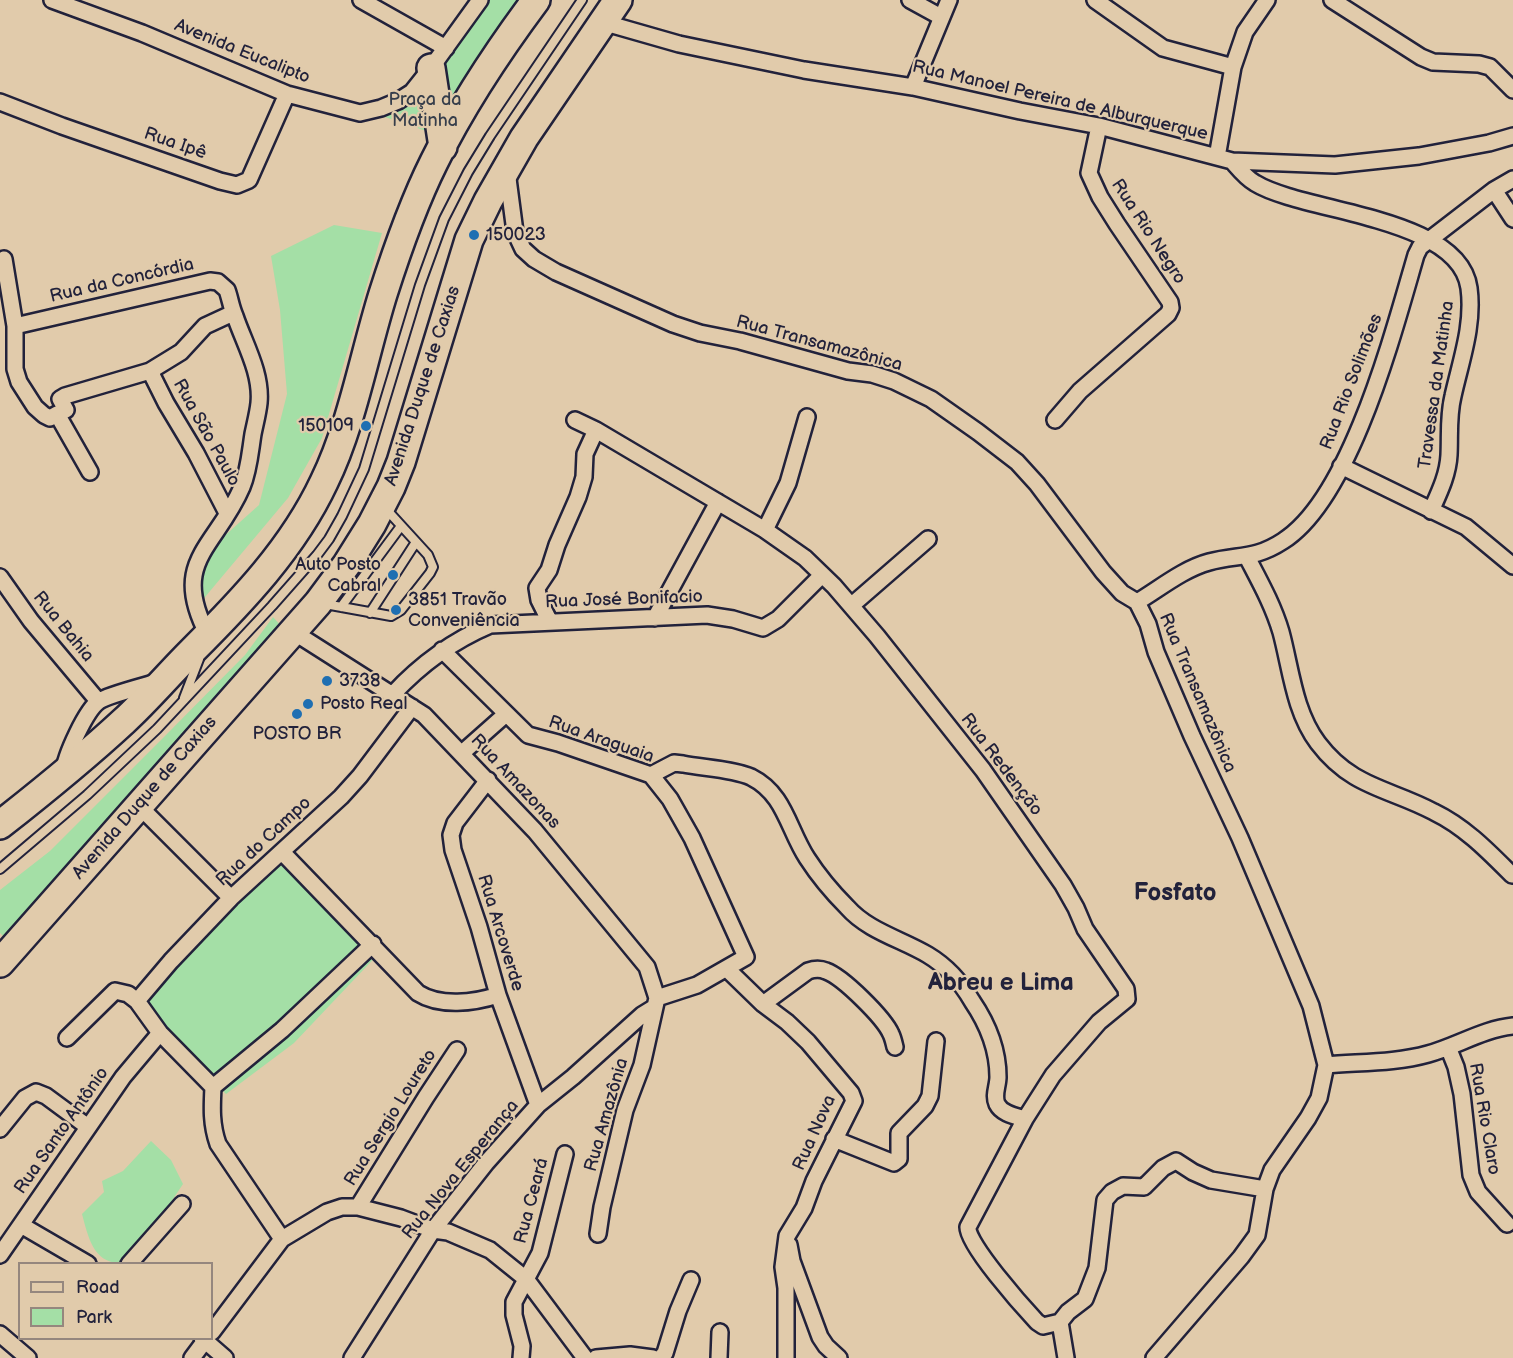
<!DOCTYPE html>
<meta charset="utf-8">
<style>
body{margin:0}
#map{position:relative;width:1513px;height:1358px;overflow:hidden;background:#e1cbab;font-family:"Balsamiq Sans",sans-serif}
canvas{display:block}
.legend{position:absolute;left:18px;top:1262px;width:195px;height:78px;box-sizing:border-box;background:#e1cbab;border:2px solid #95877e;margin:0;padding:8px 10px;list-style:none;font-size:18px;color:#22223b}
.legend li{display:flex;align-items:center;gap:12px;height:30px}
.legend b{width:30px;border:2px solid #95877e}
</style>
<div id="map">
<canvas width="1513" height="1358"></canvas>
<ul class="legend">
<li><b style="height:8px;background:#e1cbab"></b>Road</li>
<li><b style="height:16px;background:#a4dfa6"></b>Park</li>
</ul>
</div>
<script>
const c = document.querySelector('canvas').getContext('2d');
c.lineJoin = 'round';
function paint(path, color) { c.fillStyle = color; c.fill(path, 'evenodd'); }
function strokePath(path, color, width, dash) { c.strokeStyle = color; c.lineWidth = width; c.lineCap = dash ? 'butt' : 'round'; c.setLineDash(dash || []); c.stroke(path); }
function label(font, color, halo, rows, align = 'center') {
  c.font = font + ' "Balsamiq Sans",sans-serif'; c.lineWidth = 4.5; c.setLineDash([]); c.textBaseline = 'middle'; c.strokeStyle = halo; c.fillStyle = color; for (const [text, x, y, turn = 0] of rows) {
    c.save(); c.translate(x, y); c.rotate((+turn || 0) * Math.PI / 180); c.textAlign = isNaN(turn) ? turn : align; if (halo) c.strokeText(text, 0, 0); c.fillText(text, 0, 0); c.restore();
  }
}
const green = new Path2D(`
 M488 0H523L432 133 376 114 415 95Z
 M334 225 382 233 322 438 288 498 200 603 187 583 221 539 259 505 287 394 280 310 271 256Z
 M273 617 283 628 6 939 0 933V890L50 851 164 737 245 655Z
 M287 850 384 948 294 1043 226 1094 163 1031 138 984Z
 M151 1141 171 1160 183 1184 159 1220 120 1263C93 1263 88 1236 82 1214L104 1192 102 1181 123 1171Z`);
const lane = new Path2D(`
 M325 604 391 616 401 610 430 573 433 567 428 555 386 509
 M341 607 401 526
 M370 613 416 542
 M184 698 199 659
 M0 869 87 795 157 729 272 606 317 555 329 539 342 516 364 469 420 285 444 219 468 172 490 136 582 0`);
const street = new Path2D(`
 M52 0 142 33 287 94 360 113 381 108 398 101 412 92 431 68 480 0
 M361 0 446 48
 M910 0 941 17
 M1095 0 1163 48 1233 67
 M1332 0 1421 57 1433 62 1479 64 1490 67 1513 90
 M602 22 679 44 804 70 913 87 1020 111 1099 126 1232 161 1335 165 1419 156 1489 143 1513 136
 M913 87 949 0
 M0 102 62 126 220 181 237 185 249 180 287 94
 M1217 157 1233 67 1245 32 1267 0
 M1232 161C1239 169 1246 178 1255 183 1304 213 1459 216 1469 288 1474 325 1461 360 1453 396 1448 416 1450 435 1449 455 1448 475 1439 493 1431 511
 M507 171 515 232 523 249 534 259 556 272 673 324 700 333 740 341 848 371 872 374 894 381 931 399 978 432 1017 462 1037 484 1103 572 1122 593 1137 602 1148 624 1156 652 1192 736 1240 838 1311 1006 1326 1065 1319 1098 1308 1118 1272 1170 1265 1189 1257 1235 1241 1257 1154 1358
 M1494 190 1513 219
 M4 259 15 326V369L19 382 35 407 44 415 50 418 57 414 90 472
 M15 326 210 281 218 282 227 290C230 298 231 307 235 316 244 343 262 373 259 403 258 413 255 424 253 434 250 453 249 470 242 487 216 548 169 561 208 635
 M150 371 166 403 196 453 227 513
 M57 414 66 410 60 399 65 396 150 371 181 352 205 326 233 313
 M575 420 596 430 765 530 805 558 834 586 877 636 983 770 1063 885 1076 908 1085 929 1126 989 1127 999 1099 1022 1053 1075 1025 1119 968 1227C966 1243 1023 1307 1037 1322L1043 1326 1060 1322 1068 1312 1085 1299 1097 1268 1105 1200 1112 1192 1123 1186 1144 1187 1163 1168 1176 1161 1193 1172 1211 1180 1265 1189
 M1055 420 1080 391 1168 314 1171 308 1170 302 1117 224 1100 197 1089 173 1099 126
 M1341 466 1466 527 1513 566
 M765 530 788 483 807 417
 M1247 557C1260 582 1273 605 1281 632 1291 669 1294 711 1318 743 1352 788 1389 788 1434 812 1465 827 1488 851 1512 875
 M0 577 31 621 98 701
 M1137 602C1159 589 1183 569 1209 562 1238 554 1254 560 1283 541 1351 498 1394 330 1416 255L1420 247 1494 190 1513 179
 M852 605 928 539
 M655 618 718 502
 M550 622 539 600 537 588 549 570 557 545 578 497 584 477 585 454 596 430
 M292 631 424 715 535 831 647 967 657 998 642 1065 625 1110 602 1207 598 1234
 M442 650 528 735 558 743 651 775 670 799 692 838 746 957 697 985 657 998
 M393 694C421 664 452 641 490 625L707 615 733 619 763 628 778 619 822 575
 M462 753 506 714
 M64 771C65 756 86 710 99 701 108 695 144 686 157 682
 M651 775 674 763 683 764C703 768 733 769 751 777 785 794 788 829 807 858 818 875 832 892 847 907 868 931 901 939 928 955 948 967 961 982 972 1001 987 1023 998 1050 998 1077 998 1086 993 1095 997 1104 1002 1114 1015 1116 1025 1119
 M488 780 455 823 451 835 453 850 479 927 498 995 538 1105
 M138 805 231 898
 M282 852 418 993C440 1007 474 1003 498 995
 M727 969 763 1004 787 1022 808 1042 851 1093 854 1101 814 1181 804 1208 787 1236 783 1267 786 1288V1358
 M137 1001 171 961 231 898 341 797 360 776 412 707
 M763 1004 808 971C814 969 819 968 826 971 843 977 884 1018 891 1034 893 1038 894 1043 895 1047
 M67 1038 115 991 128 994 137 1001 160 1033 213 1087C212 1107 211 1124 218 1144L282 1239
 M1448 1047 1456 1067 1462 1094 1471 1175 1478 1192 1507 1224
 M1326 1065C1360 1062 1396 1063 1428 1054 1457 1046 1483 1029 1513 1026
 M213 1087 282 1030 373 944
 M0 1129 25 1098 36 1092 46 1096 88 1127
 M834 1139 894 1163 899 1159V1133L925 1106 930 1096 936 1041
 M358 1207 426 1097 457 1050
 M21 1225 88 1264
 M789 1245 792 1261 820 1337 826 1346 839 1358
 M0 1255 123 1077 160 1033
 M129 1264 182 1204
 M1060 1322 1066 1358
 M212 1332 282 1239 327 1212 342 1207H358L401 1218 433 1230 448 1232 490 1250 526 1279 585 1358
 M0 1334 28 1358
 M202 1338 225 1358
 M192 1358 207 1338
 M352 1358 433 1230 486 1163 538 1105 573 1077 642 1015 655 1007
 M521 1358 522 1346 514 1315V1302L540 1253 565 1154
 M596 1358 630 1355 653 1358
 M661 1358 665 1353 678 1311 691 1280
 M719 1358 720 1332`);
const highway = new Path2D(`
 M431 68 443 147
 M0 825C42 792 84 758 124 721 147 700 168 675 191 652 242 601 293 548 324 482 352 425 364 355 383 294 397 250 413 204 434 162 462 105 498 51 536 0
 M0 963 318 603 347 564 372 524 391 487 401 462 469 240 488 201 524 138 618 0`);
const markers = [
 [474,235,6,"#1f6fb2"],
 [366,426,6,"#1f6fb2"],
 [393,575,6,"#1f6fb2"],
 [396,610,6,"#1f6fb2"],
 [327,681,6,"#1f6fb2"],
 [308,704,6,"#1f6fb2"],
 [297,714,6,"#1f6fb2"]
];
const streetNames = [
 ["Avenida Eucalipto",242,52,22],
 ["Rua Manoel Pereira de Alburquerque",1060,101,13],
 ["Rua Ipê",175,144,19],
 ["Rua Rio Negro",1148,232,57],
 ["Rua da Concórdia",122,281,-13],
 ["Rua Transamazônica",819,344,15],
 ["Rua Rio Solimões",1352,382,-69],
 ["Travessa da Matinha",1437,385,-82],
 ["Avenida Duque de Caxias",423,386,-72],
 ["Rua São Paulo",206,433,61],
 ["Rua José Bonifacio",624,600,-2],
 ["Rua Bahia",63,627,51],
 ["Rua Transamazônica",1197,693,67],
 ["Rua Araguaia",601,740,19],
 ["Rua Redenção",1001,765,53],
 ["Rua Amazonas",515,782,47],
 ["Avenida Duque de Caxias",145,798,-49],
 ["Rua do Campo",264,842,-43],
 ["Rua Arcoverde",500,933,73],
 ["Rua Amazônia",607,1115,-74],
 ["Rua Sergio Loureto",391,1118,-58],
 ["Rua Rio Claro",1484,1119,80],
 ["Rua Santo Antônio",62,1131,-55],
 ["Rua Nova",815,1133,-66],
 ["Rua Nova Esperança",461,1170,-51],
 ["Rua Ceará",532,1201,-75]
];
const parkNames = [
 ["Praça da",425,100],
 ["Matinha",425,121]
];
const poiNames = [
 ["150023",486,235],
 ["150109",354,426,"right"],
 ["Auto Posto",381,565,"right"],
 ["Cabral",381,586,"right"],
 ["3851 Travão",408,600],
 ["Conveniência",408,621],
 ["3738",339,681],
 ["Posto Real",320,704],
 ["POSTO BR",297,734,"center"]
];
const districtNames = [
 ["Fosfato",1175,894],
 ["Abreu e Lima",1001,984]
];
paint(green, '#a4dfa6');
strokePath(lane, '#22223b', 12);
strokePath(street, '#22223b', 20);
strokePath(highway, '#22223b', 32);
strokePath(lane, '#e1cbab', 8);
strokePath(street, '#e1cbab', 15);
strokePath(highway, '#e1cbab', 27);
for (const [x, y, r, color] of markers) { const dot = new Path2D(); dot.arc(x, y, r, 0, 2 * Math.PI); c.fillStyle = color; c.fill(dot); strokePath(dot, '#e1cbab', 2); }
label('18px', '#22223b', '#e1cbab', streetNames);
label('18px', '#363e4b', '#e1cbab', parkNames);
label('18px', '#22223b', '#e1cbab', poiNames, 'left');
label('bold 24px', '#22223b', '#e1cbab', districtNames);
</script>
